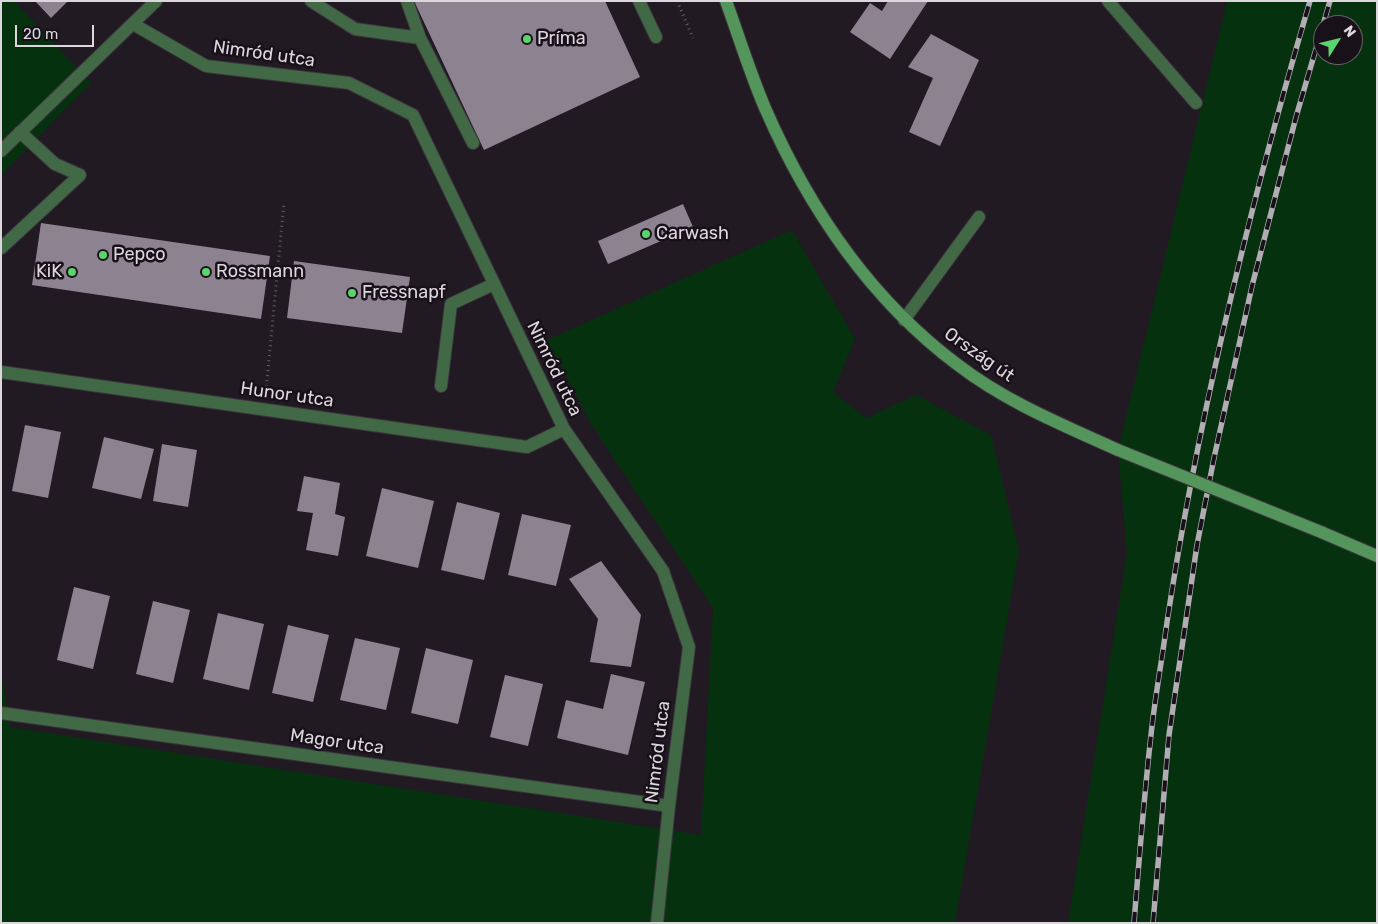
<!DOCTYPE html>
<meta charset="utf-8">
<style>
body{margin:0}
#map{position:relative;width:1378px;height:924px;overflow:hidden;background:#221a23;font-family:Rubik,sans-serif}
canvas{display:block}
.frame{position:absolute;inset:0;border:2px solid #dcd7dd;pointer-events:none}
.north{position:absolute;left:1313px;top:15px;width:50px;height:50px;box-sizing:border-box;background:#19111a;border:1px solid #676068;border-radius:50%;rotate:54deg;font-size:14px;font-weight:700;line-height:20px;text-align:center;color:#dcd7dd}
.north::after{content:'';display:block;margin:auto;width:18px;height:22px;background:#5ad56e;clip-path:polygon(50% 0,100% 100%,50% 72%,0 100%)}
.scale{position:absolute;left:15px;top:25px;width:79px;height:22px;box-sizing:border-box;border:2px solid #dcd7dd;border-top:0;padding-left:6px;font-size:15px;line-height:18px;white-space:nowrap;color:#dcd7dd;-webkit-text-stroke:4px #19111a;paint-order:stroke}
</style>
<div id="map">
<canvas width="1378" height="924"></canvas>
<div class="frame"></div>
<div class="north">N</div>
<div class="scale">20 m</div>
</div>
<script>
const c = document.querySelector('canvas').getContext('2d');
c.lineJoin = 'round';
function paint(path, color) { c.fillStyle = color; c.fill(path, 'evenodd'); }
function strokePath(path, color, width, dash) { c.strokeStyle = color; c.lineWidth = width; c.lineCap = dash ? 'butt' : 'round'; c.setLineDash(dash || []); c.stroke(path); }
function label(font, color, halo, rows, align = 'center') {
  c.font = font + ' Rubik,sans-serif'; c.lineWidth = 5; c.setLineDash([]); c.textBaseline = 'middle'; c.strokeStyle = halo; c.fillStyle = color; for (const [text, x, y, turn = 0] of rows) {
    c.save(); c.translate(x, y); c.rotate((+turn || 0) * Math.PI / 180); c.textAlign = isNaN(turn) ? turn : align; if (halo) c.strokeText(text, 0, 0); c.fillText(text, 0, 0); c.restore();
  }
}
const green = new Path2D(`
 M1 1H14L91 83 1 175Z
 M1227 1H1377V923H1068L1127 553 1118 450ZM1323 25H1353V55H1323Z
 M792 230 855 339 833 392 866 418 916 395 991 435 1019 550 955 923H1V672L10 727 701 835 713 608 591 424 547 340Z`);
const building = new Path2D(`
 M35 1H68L51 18Z
 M414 1H605L640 77 484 150Z
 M888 1H928L890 59 850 32 870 3 882 11Z
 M931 34 979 60 940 146 909 132 933 78 908 67Z
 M683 204 693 227 608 264 598 241Z
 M41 223 270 256 261 319 32 285Z
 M294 261 410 277 402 333 287 318Z
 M25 425 61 432 48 498 12 491Z
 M104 437 154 449 141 499 92 488Z
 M162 444 197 450 188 507 153 501Z
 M304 476 340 483 335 514 345 517 338 556 306 550 313 513 297 511Z
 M382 488 434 501 418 568 366 556Z
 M457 502 500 513 484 580 441 570Z
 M522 514 571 525 556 586 508 575Z
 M601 561 641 615 631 667 590 662 598 619 569 579Z
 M74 587 110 596 93 669 57 660Z
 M153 601 190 610 173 683 136 674Z
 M218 613 264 624 249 690 203 679Z
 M288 625 329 635 313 702 272 693Z
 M355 638 400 648 386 710 340 700Z
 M426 648 473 660 458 724 411 713Z
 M611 674 645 682 628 755 557 738 566 700 603 709Z
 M505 675 543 684 528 746 490 737Z`);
const path = new Path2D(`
 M677 1 693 38
 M266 391 284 203`);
const lane = new Path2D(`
 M311 1 355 29 420 38 473 143
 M407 1 420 38
 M639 1 656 37
 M1 248 80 175 55 164 20 132
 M904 320 979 217
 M441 386 451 304 494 284`);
const street = new Path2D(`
 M1108 1 1196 103
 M133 24 206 66 349 83 413 115 564 429 663 571 689 647 669 806 657 923
 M1 151 156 1
 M1 372 527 447 564 429
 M1 713 669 806`);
const secondary = new Path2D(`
 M726 1C739 37 750 73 765 108 808 207 871 300 958 365 1006 402 1063 425 1118 450
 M1321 532 1377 556`);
const rail = new Path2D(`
 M1134 923C1139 860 1144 797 1151 735 1155 697 1162 660 1167 622 1199 412 1250 205 1310 1
 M1153 923 1169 735 1197 545 1214 458 1252 286 1296 117 1330 1`);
const secondaryBridge = new Path2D(`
 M1118 450 1321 532`);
const markers = [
 [527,39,5,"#5ad56e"],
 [646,234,5,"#5ad56e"],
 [103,255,5,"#5ad56e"],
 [72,272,5,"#5ad56e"],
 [206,272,5,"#5ad56e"],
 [352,293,5,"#5ad56e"]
];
const poiNames = [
 ["Príma",537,39],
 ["Carwash",656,234],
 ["Pepco",113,255],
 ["KiK",62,272,"right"],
 ["Rossmann",216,272],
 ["Fressnapf",362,293]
];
const streetNames = [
 ["Nimród utca",264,54,8],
 ["Ország út",979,355,35],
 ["Nimród utca",554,369,64],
 ["Hunor utca",287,395,8],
 ["Magor utca",337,742,8],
 ["Nimród utca",658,752,-83]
];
paint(green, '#05310f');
paint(building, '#8d828f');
strokePath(lane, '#3c343d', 14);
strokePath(street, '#3c343d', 14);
strokePath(secondary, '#3c343d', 14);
strokePath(path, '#655e66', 3, [1, 4]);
strokePath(lane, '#426946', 12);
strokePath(street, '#426946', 12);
strokePath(secondary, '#54955b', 12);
strokePath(rail, '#b2acb3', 5.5);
strokePath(rail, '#19111a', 4, [11]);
strokePath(secondaryBridge, '#3c343d', 14, []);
strokePath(secondaryBridge, '#54955b', 12);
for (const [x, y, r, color] of markers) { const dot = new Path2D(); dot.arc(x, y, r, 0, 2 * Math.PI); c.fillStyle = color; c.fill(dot); strokePath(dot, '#19111a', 2); }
label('18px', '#dcd7dd', '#19111a', poiNames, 'left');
label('18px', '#dcd7dd', '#19111a', streetNames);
</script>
